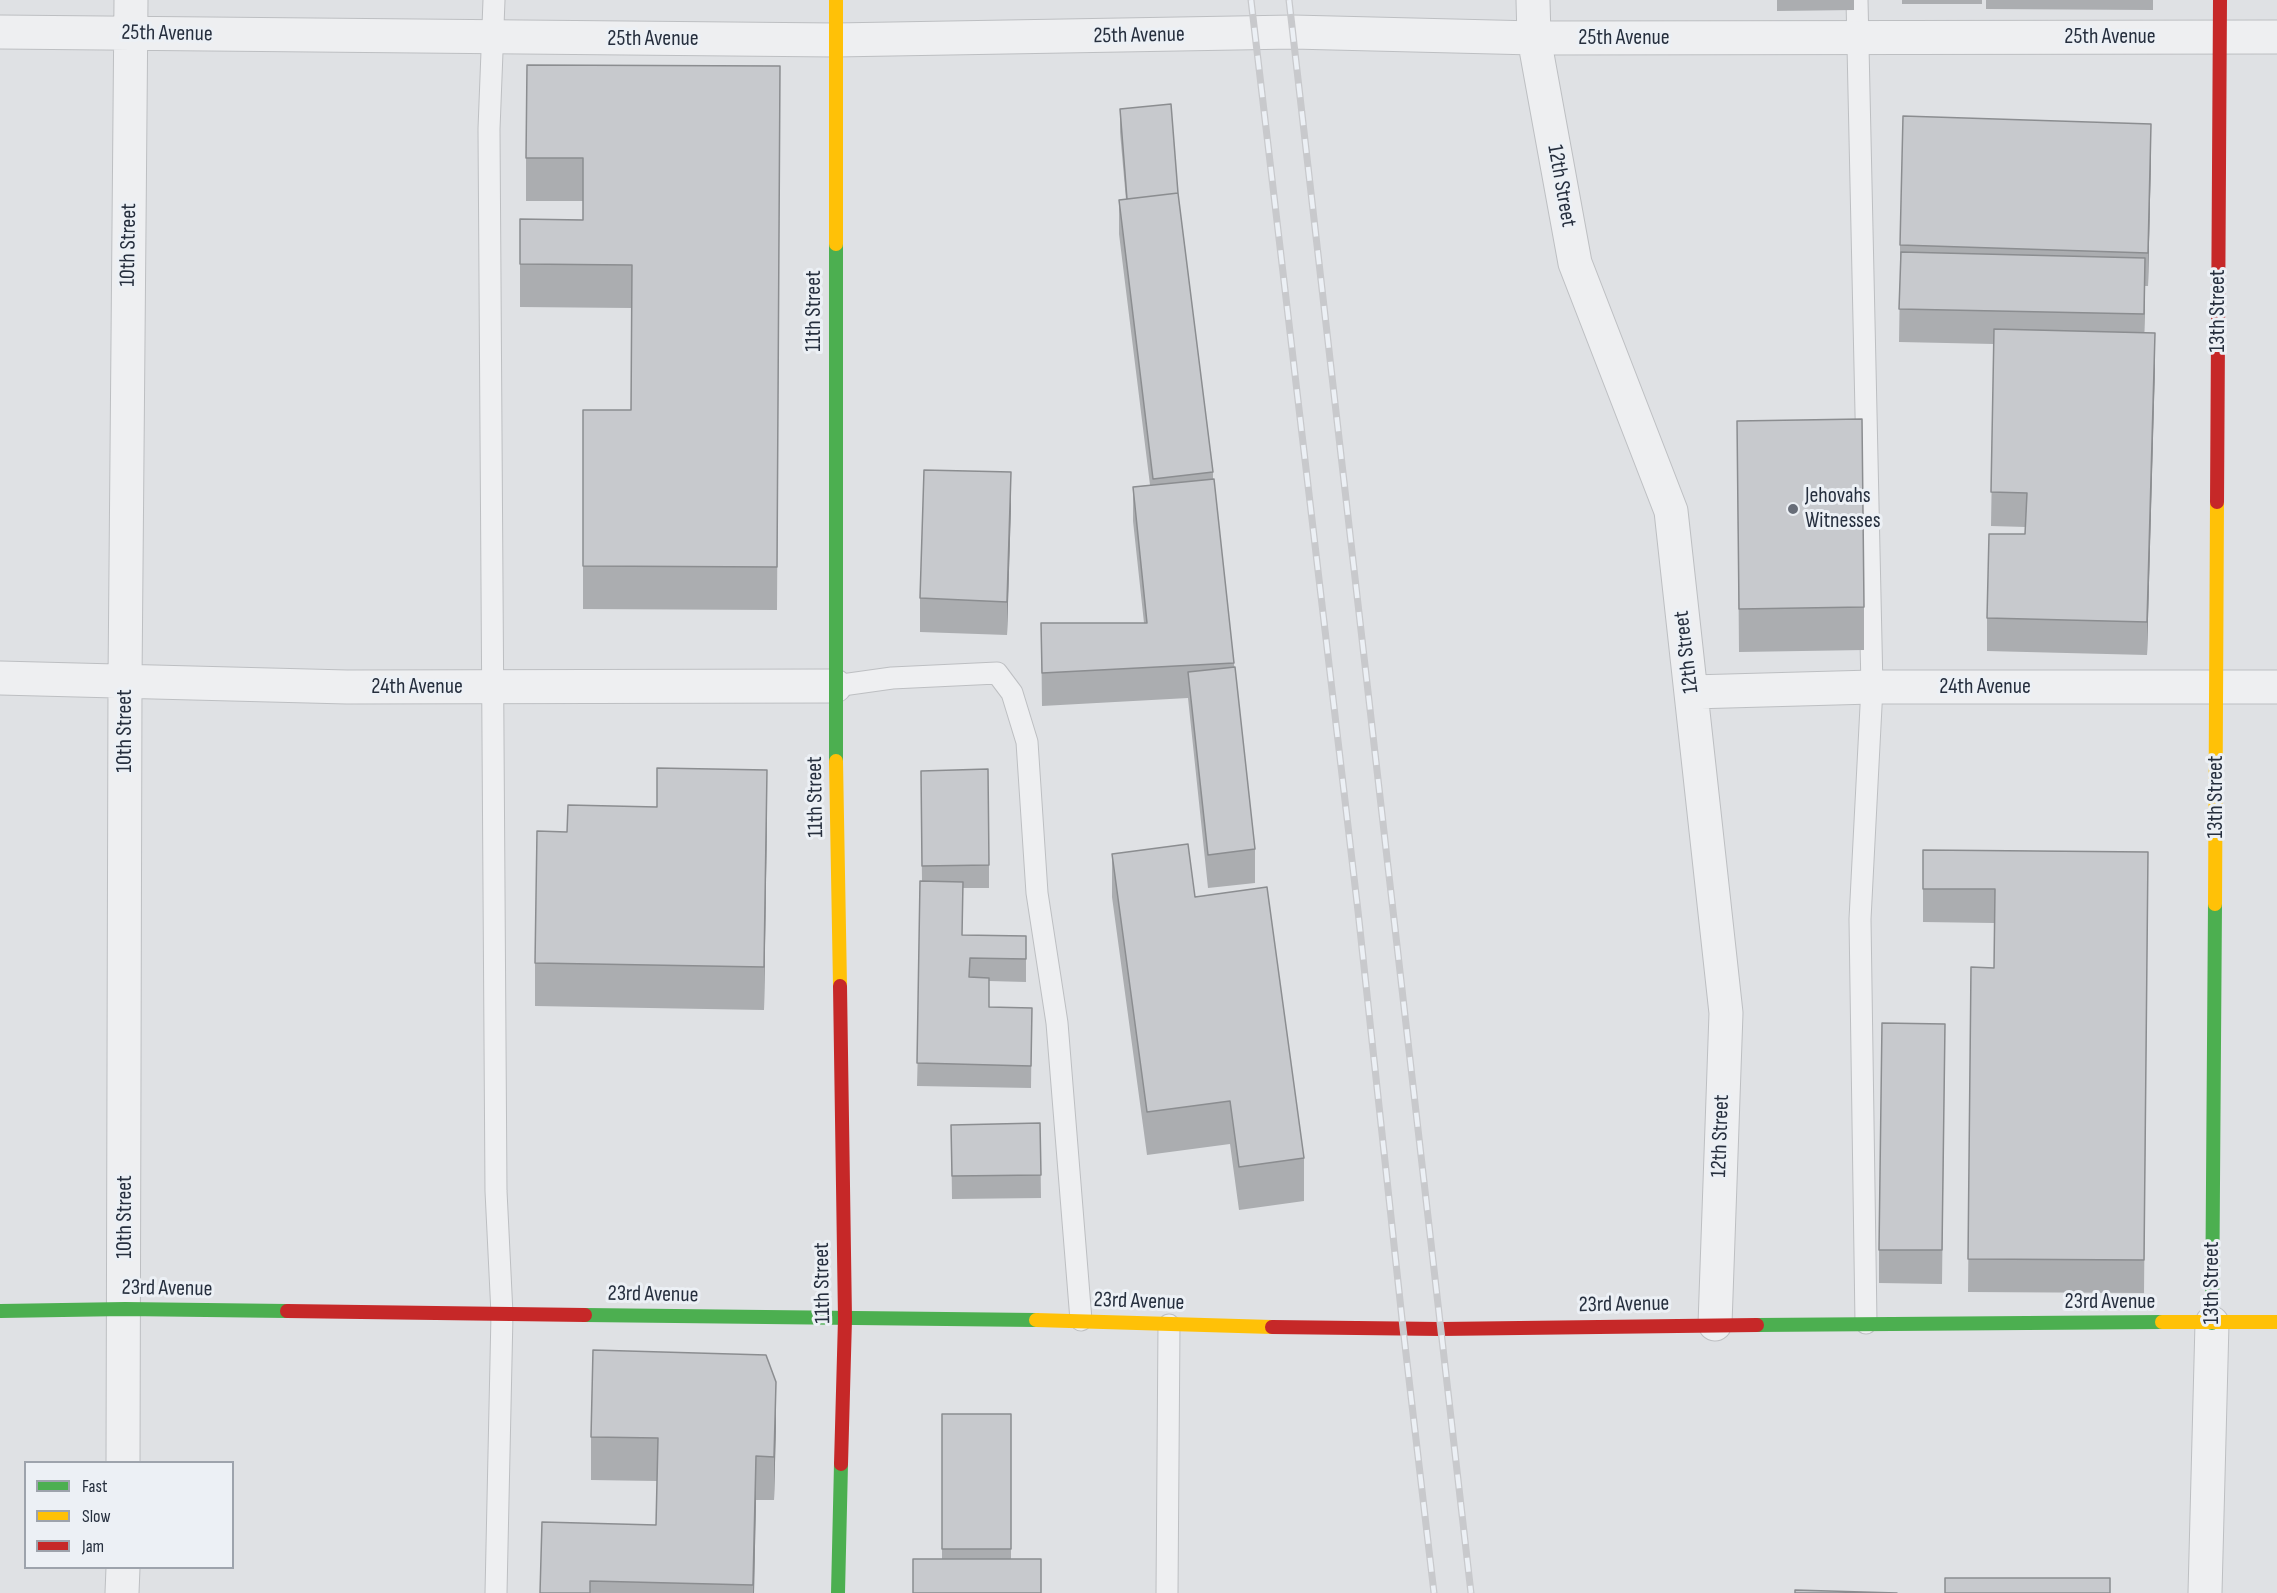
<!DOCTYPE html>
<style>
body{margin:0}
#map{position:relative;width:2277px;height:1593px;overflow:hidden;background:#dfe1e4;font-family:"Sofia Sans Condensed",sans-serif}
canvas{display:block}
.legend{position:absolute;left:24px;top:1461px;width:210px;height:108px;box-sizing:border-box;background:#ecf0f5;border:2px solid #9da3ac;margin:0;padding:8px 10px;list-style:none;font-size:18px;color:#262f3e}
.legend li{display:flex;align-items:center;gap:12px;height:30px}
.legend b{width:30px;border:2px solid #9da3ac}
</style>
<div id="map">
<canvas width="2277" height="1593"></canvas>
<ul class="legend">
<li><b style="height:8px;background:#4caf50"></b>Fast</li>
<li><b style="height:8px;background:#ffc107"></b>Slow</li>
<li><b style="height:8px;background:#c62828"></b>Jam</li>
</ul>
</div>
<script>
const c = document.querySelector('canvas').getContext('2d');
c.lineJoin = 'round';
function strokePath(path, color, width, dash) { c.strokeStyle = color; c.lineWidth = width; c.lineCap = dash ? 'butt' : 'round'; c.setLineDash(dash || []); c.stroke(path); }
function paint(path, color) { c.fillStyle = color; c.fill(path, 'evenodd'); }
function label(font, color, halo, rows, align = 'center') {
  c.font = font + ' "Sofia Sans Condensed",sans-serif'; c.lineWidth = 6; c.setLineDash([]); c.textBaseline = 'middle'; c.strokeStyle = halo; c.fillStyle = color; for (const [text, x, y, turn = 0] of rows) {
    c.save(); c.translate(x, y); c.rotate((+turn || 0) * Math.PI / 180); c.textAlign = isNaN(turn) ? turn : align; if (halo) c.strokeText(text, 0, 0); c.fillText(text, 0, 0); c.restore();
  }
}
const lane = new Path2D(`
 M494 0 489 129 496 1191 502 1314 496 1593
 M1857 0 1872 687 1860 919 1866 1323
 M835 686 892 678 997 673 1012 693 1027 742 1037 893 1057 1023 1081 1320
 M1167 1593 1169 1325`);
const street = new Path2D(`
 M1533 0 1534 38 1575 263 1671 511 1726 1013 1715 1324
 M0 32 835 40 1293 32 1534 38 2277 37
 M0 678 347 687 835 686
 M1692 692 1872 687H2277
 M123 1462 125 681 131 0
 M122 1593 123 1568
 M2205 1593 2212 1323`);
const fast = new Path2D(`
 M836 244V761
 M0 1311 125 1309 287 1311
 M585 1315 1036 1320
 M2212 1323 2215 904
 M1757 1325 2162 1322
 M838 1593 841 1464`);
const slow = new Path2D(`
 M836 244V0
 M836 761 840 986
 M2215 904 2217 502
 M1036 1320 1272 1327
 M2162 1322H2277`);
const jam = new Path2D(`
 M2217 502 2220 0
 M840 986 845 1319 841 1464
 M287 1311 585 1315
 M1272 1327 1441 1329 1757 1325`);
const rail = new Path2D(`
 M1251 0 1358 911 1403 1328 1434 1593
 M1289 0 1471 1593`);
const wall = new Path2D(`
 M1777 0H1854V10L1777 11Z
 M1902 0H1982V4H1902Z
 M1986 0H2153V10L1986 9Z
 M780 66 777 610 583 609V410H631V308L520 307V219L583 220V201H526V158Z
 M1120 109 1178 193 1213 472V479L1255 849V883L1208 888 1188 698 1042 706 1041 623H1144L1133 521V487L1150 485 1119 234V200H1126L1120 132Z
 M2151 157 2148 286H2145L2144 333 2155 366 2147 655 1987 651V618L2025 534 2026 527 1991 526 1994 344 1899 342 1900 279V245Z
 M1737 421 1864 607V650L1739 652Z
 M1011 506 1007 635 920 632V598Z
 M921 793 989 865V888H963L962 935 1026 936V982L989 981V1007L1032 1008 1031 1088 917 1086 922 881Z
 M767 813 764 1010 535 1006V963L567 832Z
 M1923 850 2148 852 2144 1293 1968 1292 1971 967 1994 968V923L1923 922Z
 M1112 854 1195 897 1304 1158V1201L1239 1210 1230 1144 1147 1155 1112 897Z
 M1945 1024 1942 1284 1879 1283V1250Z
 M1040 1123 1041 1198 952 1199 951 1125Z
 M942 1414H1011V1559H942Z
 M776 1425 774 1500H756L754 1593H540L656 1525 657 1481 591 1480V1437Z`);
const shadedWall = new Path2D(`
 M2151 124V157L2148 286V253Z
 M2145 258V291L2144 348V314Z
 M2155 333V366L2147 655V622Z
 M1011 472V506L1007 635V602Z
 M767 770V813L764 1010V967Z
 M776 1382V1425L774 1500V1457Z
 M756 1456V1500L754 1593H753Z`);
const building = new Path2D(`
 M527 65 780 66 777 567 583 566V410H631L632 265 520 264V219L583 220V158H526Z
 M1171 104 1178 193 1127 199 1120 109Z
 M1903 116 2151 124 2148 253 1900 245Z
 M1178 193 1213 472 1153 479 1119 200Z
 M1901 252 2145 258 2144 314 1899 309Z
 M1994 329 2155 333 2147 622 1987 618 1989 534H2025L2027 493 1991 492Z
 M1862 419 1864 607 1739 609 1737 421Z
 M924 470 1011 472 1007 602 920 598Z
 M1214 479 1234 663 1042 673 1041 623H1147L1133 487Z
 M1235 667 1255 849 1208 855 1188 672Z
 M657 768 767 770 764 967 535 963 537 831 567 832 568 805 657 807Z
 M988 769 989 865 922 866 921 771Z
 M1188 844 1195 897 1267 887 1304 1158 1239 1167 1230 1101 1147 1112 1112 854Z
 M1923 850 2148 852 2144 1260 1968 1259 1971 967 1994 968 1995 889H1923Z
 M920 881 963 882 962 935 1026 936V959L970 958 969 977 989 978V1007L1032 1008 1031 1066 917 1063Z
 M1882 1023 1945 1024 1942 1250H1879Z
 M1040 1123 1041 1175 952 1176 951 1125Z
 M593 1350 766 1355 776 1382 774 1457 756 1456 753 1585 590 1581V1593H540L542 1522 656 1525 658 1438 591 1437Z
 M942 1414H1011V1549H942Z
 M913 1559H1041V1593H913Z
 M1945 1578H2110V1593H1945Z
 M1795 1590 1897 1593H1795Z`);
const markers = [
 [1793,509,6,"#676d78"]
];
const streetNames = [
 ["25th Avenue",167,34,1],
 ["25th Avenue",1139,36,-1],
 ["25th Avenue",2110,37],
 ["25th Avenue",1624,38],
 ["25th Avenue",653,39],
 ["12th Street",1561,186,80],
 ["10th Street",129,245,-89],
 ["11th Street",814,311,-90],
 ["13th Street",2218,311,-90],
 ["12th Street",1687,652,-97],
 ["24th Avenue",417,687],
 ["24th Avenue",1985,687],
 ["10th Street",125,731,-90],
 ["11th Street",816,797,-91],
 ["13th Street",2216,797,-90],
 ["12th Street",1721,1136,-88],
 ["10th Street",125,1217,-90],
 ["11th Street",823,1283,-91],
 ["13th Street",2212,1283,-90],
 ["23rd Avenue",167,1289,1],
 ["23rd Avenue",653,1295,1],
 ["23rd Avenue",1139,1302,2],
 ["23rd Avenue",2110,1302],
 ["23rd Avenue",1624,1305,-1]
];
const poiNames = [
 ["Jehovahs",1805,496],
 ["Witnesses",1805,521]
];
strokePath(lane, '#bdbfc2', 23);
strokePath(street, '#bdbfc2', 35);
strokePath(lane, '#eeeff1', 21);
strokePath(street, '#eeeff1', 33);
strokePath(fast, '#4caf50', 14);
strokePath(slow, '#ffc107', 14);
strokePath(jam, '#c62828', 14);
strokePath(rail, '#c8c9cc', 7);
strokePath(rail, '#ecf0f5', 4.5, [14]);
paint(wall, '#abadb0');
paint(shadedWall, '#8b8d90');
paint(building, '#c7c9cd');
strokePath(building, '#8b8d90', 1.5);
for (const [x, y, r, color] of markers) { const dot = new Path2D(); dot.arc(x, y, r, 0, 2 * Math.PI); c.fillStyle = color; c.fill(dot); strokePath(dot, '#ecf0f5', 2); }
label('22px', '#262f3e', '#ecf0f5', streetNames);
label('22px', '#262f3e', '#ecf0f5', poiNames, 'left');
</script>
